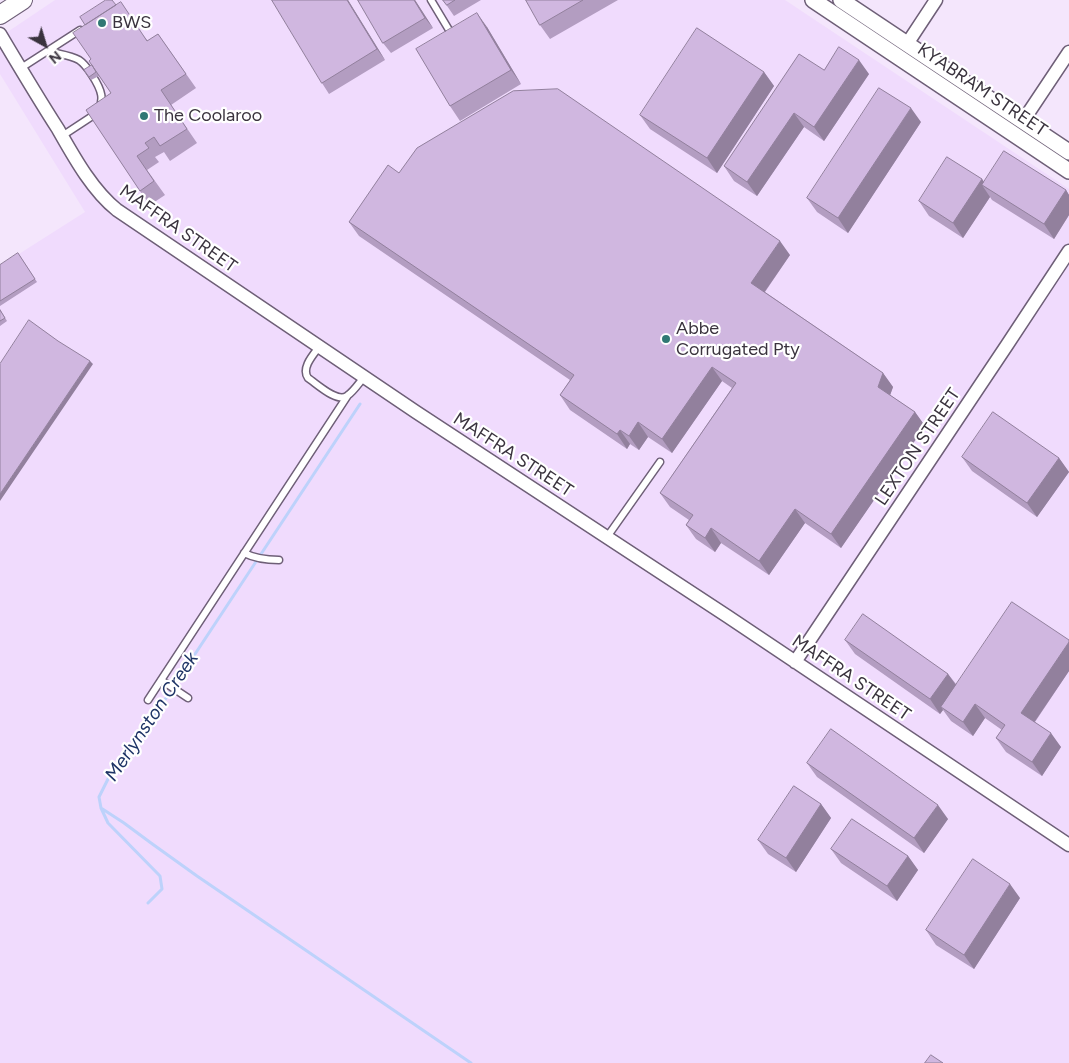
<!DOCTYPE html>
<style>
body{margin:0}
#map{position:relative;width:1069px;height:1063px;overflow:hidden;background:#f4e6fc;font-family:Figtree,sans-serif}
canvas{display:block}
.north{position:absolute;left:20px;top:20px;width:50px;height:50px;-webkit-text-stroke:4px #fff;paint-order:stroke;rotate:141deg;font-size:14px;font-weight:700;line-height:20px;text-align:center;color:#3a333e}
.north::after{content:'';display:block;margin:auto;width:18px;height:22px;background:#3a333e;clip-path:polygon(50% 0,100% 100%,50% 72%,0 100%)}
</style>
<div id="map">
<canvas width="1069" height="1063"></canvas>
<div class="north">N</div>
</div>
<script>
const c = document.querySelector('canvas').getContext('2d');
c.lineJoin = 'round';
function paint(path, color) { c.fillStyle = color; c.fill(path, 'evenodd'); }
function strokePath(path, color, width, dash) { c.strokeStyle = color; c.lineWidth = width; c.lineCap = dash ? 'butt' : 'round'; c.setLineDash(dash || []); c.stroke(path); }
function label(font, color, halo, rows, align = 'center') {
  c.font = font + ' Figtree,sans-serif'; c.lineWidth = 4.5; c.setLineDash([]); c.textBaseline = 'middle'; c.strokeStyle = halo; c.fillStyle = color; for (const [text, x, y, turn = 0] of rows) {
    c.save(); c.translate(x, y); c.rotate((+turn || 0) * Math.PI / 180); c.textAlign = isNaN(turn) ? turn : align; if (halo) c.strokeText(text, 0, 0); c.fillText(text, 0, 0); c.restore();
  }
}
const built = new Path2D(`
 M55 0H785L1069 189V1063H0V266L85 212 0 74V37Z`);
const stream = new Path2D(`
 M360 404 137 742 111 773 99 797 101 808 124 823 151 843 197 876 471 1063
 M101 808 108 823 160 876 162 889 148 903`);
const service = new Path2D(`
 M431 0 452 35
 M48 51C58 54 70 55 79 60 85 64 88 69 92 75 101 89 107 101 94 115L62 136
 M21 68 80 30
 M319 347C313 355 301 368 308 378 317 384 337 403 347 396 354 391 359 383 364 377
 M607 537 660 462
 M244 553C254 558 268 560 279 560
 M161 680 188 698
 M148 700 348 395`);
const minor = new Path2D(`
 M0 34C19 66 38 98 58 129 74 157 92 190 117 210L416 412 727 616 1069 845
 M907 44 936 0
 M1023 121 1069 52
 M795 662 1007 345 1069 251`);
const tertiary = new Path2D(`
 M813 0 1069 171
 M841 0 1069 152`);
const secondary = new Path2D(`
 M0 15 23 0`);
const wall = new Path2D(`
 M272 0H348L385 60 329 94 322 83Z
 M358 0H415L433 28 391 53 383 43Z
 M443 0H481L454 16Z
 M526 0H618L550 39 540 25Z
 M116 5 148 41 158 34 196 88 171 105 197 143 170 161 164 152 155 157 159 162 147 170 165 195 150 205 140 191 111 93 99 76 91 80 84 70 92 65 91 59Z
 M487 27 521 84 460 121 450 106Z
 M824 70 869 74 824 141 804 127 757 196 734 181 724 166Z
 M764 72 774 86 717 173 650 129 640 115Z
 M921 122 848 233 817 212 807 198Z
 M399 173 790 255 765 292 883 373 893 387 890 395 915 412 925 426 841 548 805 523 769 575 721 543 715 552 696 539 686 525 689 520 670 507 660 493 732 388 722 381 672 453 648 437 639 450 630 444 627 449 570 410 560 395 570 380 359 236 349 222Z
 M982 179 984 182 1066 190 1069 195V215L1054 239 992 200 990 197 963 238 929 216 919 201Z
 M18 253 37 282 0 306V265Z
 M0 309 7 321 0 326Z
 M962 457 1059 458 1069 472 1037 517 972 471Z
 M845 640 948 674 956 684 1069 640V671L1035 722 1061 747 1042 776 1006 752 996 738 1002 730 985 718 973 736 951 721 943 710 940 714 855 654Z
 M807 763 948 819 924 853 817 777Z
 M821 804 831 818 796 872 768 854 758 840Z
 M831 849 908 856 918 870 897 901 841 863Z
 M1020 898 974 969 936 945 926 930Z`);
const shadedWall = new Path2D(`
 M347 0H348L385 60 377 49Z
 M414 0H415L433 28 425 18Z
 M477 13 487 27 521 84 511 70Z
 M859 60 869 74 824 141 814 127Z
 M764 72 774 86 717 173 707 158Z
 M911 108 921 122 848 233 838 218Z
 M794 113 804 127 757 196 747 182Z
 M982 179 989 190 982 185 990 197 963 238 953 223Z
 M1066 190 1069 195V215L1054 239 1044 224Z
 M780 241 790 255 761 297 751 283Z
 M90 361 93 364 0 501V494Z
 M712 367 722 381 672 453 662 439Z
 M883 373 893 387 888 401 878 387Z
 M915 412 925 426 841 548 831 534Z
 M638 422 648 437 639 450 629 436Z
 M620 430 630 444 627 449 617 434Z
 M1059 458 1069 472 1037 517 1027 503Z
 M795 509 805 523 769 575 759 561Z
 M711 528 721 543 715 552 705 538Z
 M1069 642V671L1031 727 1021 713Z
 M948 674 958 688 941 707 943 710 940 714 930 699Z
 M975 704 985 718 973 736 963 722Z
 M1051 733 1061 747 1042 776 1032 762Z
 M821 804 831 818 796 872 786 858Z
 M938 805 948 819 924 853 914 838Z
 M908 856 918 870 897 901 887 886Z
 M1010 884 1020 898 974 969 964 955Z`);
const building = new Path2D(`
 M106 0H112L116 5 85 25 80 17Z
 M272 0H347L377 49 322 83Z
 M358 0H414L425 18 383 43Z
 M443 0H455L447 5Z
 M526 0H583L540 25Z
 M121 2 147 41 158 34 186 74 161 90 187 129 160 146 154 137 145 143 149 148 137 156 154 181 140 191 86 110 111 93 89 61 91 59 73 33Z
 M477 13 511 70 450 106 416 49Z
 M697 28 764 72 707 158 640 115Z
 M839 47 859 60 814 127 794 113 747 182 724 166 799 54 824 70Z
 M92 65 96 72 89 77 84 70Z
 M879 88 911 108 838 218 807 198Z
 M558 89 780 241 751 283 883 373 878 387 915 412 831 534 795 509 759 561 711 528 705 538 686 525 693 515 660 493 736 383 712 367 662 439 638 422 629 436 620 430 617 434 560 395 574 375 349 222 388 165 399 173 417 148 513 91Z
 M1004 151 1066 190 1044 224 982 185Z
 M947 157 982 179 953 223 919 201Z
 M18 253 35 279 0 301V265Z
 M0 310 5 318 0 321Z
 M29 320 58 341 90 361 0 494V364Z
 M993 412 1059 458 1027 503 962 457Z
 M1012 602 1069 640V642L1021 713 1051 733 1032 762 996 738 1005 725 975 704 963 722 941 707Z
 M863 614 948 674 930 699 845 640Z
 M831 729 938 805 914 838 807 763Z
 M794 786 821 804 786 858 758 840Z
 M852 819 908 856 887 886 831 849Z
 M973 859 1010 884 964 955 926 930Z
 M931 1055 943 1063H925Z`);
const markers = [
 [102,23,5,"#307874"],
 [144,116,5,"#307874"],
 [666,339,5,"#307874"]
];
const poiNames = [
 ["BWS",112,23],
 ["The Coolaroo",154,116],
 ["Abbe",676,329],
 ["Corrugated Pty",676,350]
];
const streetNames = [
 ["KYABRAM STREET",982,90,34],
 ["MAFFRA STREET",178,229,35],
 ["LEXTON STREET",918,447,-56],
 ["MAFFRA STREET",513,455,33],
 ["MAFFRA STREET",851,678,34]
];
const waterNames = [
 ["Merlynston Creek",152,717,-56]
];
paint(built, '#f0dbfd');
strokePath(stream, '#bdd2fb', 3);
strokePath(service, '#6e5f77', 9);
strokePath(minor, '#6e5f77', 15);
strokePath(tertiary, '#6e5f77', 18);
strokePath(secondary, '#6e5f77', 20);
strokePath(service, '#fff', 6);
strokePath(minor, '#fff', 12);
strokePath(tertiary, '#fff', 15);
strokePath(secondary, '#fff', 18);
paint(wall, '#b39dc1');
paint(shadedWall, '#92809d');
paint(building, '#d0b7e0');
strokePath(building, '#92809d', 1);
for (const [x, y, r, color] of markers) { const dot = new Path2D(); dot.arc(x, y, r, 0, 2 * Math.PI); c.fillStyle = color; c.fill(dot); strokePath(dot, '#fff', 2); }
label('18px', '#3a333e', '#fff', poiNames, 'left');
label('18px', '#3a333e', '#fff', streetNames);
label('italic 19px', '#1e3466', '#fff', waterNames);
</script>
